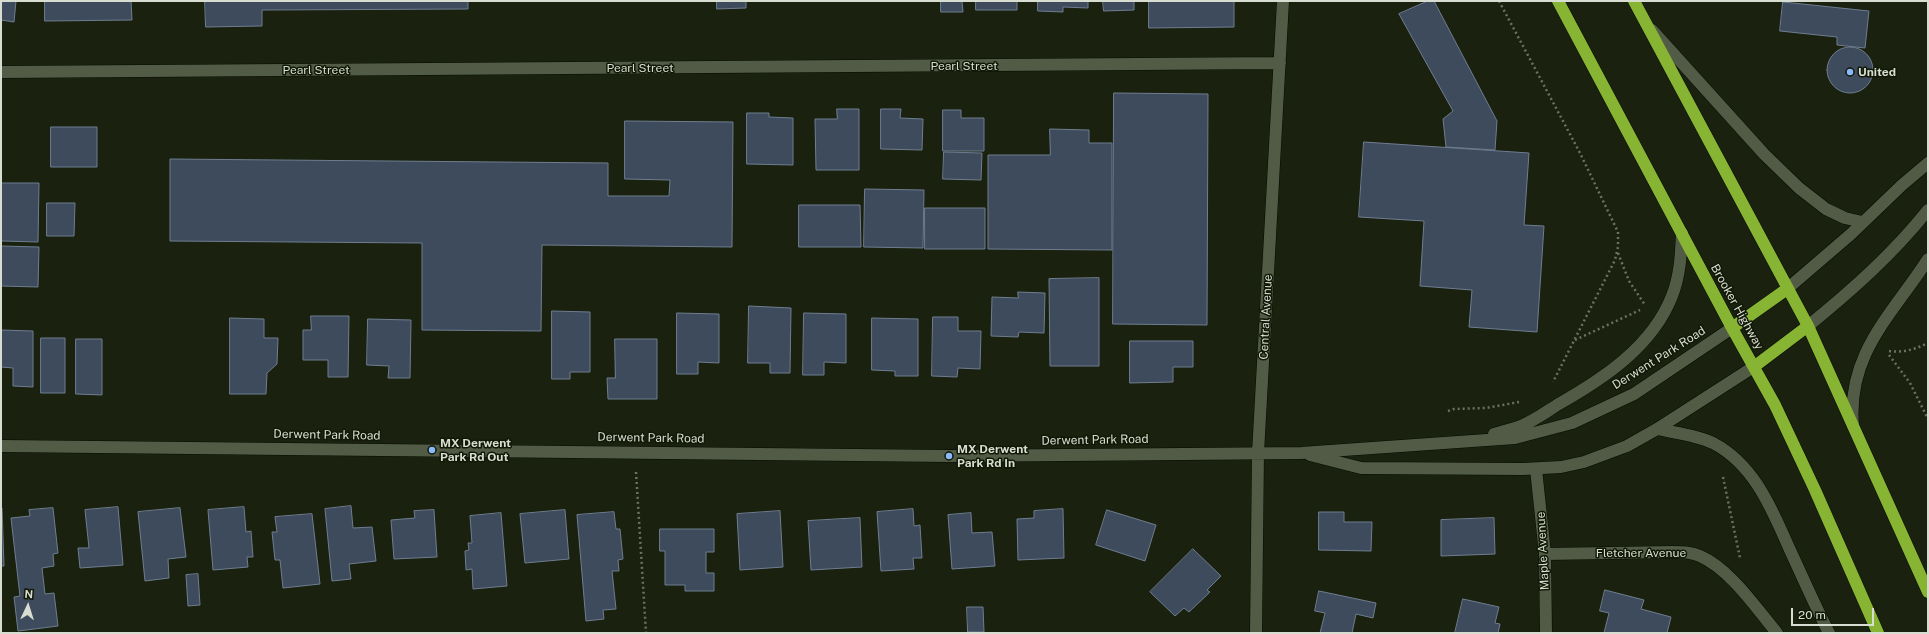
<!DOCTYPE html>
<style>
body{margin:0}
#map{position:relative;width:1929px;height:634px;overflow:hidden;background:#1a220f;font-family:"Public Sans",sans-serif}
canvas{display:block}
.frame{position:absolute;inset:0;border:2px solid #d8ddd1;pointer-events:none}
.north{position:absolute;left:8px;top:586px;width:40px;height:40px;-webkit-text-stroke:3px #111806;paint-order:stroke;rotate:4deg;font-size:11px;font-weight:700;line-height:16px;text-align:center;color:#d8ddd1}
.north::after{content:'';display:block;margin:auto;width:14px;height:18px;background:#d8ddd1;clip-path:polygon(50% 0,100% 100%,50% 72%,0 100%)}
.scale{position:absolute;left:1791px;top:608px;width:83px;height:18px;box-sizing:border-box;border:2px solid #d8ddd1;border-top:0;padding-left:5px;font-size:12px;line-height:14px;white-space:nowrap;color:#d8ddd1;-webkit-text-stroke:3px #111806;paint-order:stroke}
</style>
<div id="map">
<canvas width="1929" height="634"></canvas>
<div class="frame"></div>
<div class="north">N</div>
<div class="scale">20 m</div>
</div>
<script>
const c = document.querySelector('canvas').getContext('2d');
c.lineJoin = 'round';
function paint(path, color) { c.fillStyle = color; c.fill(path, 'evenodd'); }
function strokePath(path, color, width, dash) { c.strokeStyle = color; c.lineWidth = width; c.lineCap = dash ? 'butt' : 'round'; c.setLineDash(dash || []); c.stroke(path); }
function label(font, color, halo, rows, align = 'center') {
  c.font = font + ' "Public Sans",sans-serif'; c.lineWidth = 3; c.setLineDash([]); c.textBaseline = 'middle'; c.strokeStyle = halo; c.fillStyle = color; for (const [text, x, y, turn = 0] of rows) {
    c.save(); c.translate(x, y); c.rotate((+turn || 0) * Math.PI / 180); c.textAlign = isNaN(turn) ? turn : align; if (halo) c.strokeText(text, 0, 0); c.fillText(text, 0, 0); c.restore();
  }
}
const building = new Path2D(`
 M1 1H16L14 22 1 20Z
 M45 1H131L132 20 45 21Z
 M205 1H468V9L262 10V26L206 27Z
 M717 1H746V8L717 9Z
 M941 1H962L963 12H941Z
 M976 1H1017V10H976Z
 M1038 1H1088V8L1063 7V12L1038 11Z
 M1103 1H1134V10L1104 11Z
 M1149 1H1234V27L1149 28Z
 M1428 1H1434L1497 121 1495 150 1446 147 1443 119 1453 111 1399 14Z
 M1783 2 1869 11 1865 48 1837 45V37L1780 31Z
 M1827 70a23 23 0 1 1 46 0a23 23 0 1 1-46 0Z
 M1114 93 1208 94 1207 325 1113 324Z
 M837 109H859V170H816L815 119H837Z
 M881 109H901L900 118 923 119 922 150 881 149Z
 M943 110H961V118H984V151H943Z
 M747 113H769V117L793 118V165L747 164Z
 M625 121 733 122 732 247 542 245 541 331 422 330V243L170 241V159L608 163V196H669L670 180 625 179Z
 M51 127H97V167H51Z
 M1050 129 1089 130V143H1112V250L988 249V155H1050Z
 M1364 142 1529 153 1524 225 1544 226 1537 332 1469 327 1472 290 1420 286 1424 221 1359 217Z
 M944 152 982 153 981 180 943 179Z
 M1 183H39L38 242 1 241Z
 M865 189 924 190 923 248 864 247Z
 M47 203H75L74 236H47Z
 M799 205H860L861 247H799Z
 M925 208H985V249H925Z
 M1 246 39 247 38 287 1 286Z
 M1099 278V366H1050L1049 279Z
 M1018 292 1045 293 1044 333 1019 332 1018 337 991 336 992 297 1018 298Z
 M749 306 791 308 790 373H770V363H748Z
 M552 311 590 312V372H570V379H552Z
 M677 313 719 314V363L698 362V374H677Z
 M804 313 846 314V363L824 362V375H803Z
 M311 316H349L348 377H328V360H303V330H311Z
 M933 317H958V331H981L980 369 958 368 957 377 932 376Z
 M230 318 264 319V338H278L277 364 267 373 266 394H230Z
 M872 318 918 319V376H895V371L872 370Z
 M368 319 411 320 410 378H388L389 366 367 365Z
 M1 330 33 331V387L13 386V368L1 367Z
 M41 338H65V393H41Z
 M76 339H102V395L76 394Z
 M615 339H657V399H608L607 378H615Z
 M1130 341H1193V367H1173V382L1130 383Z
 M351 506 353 528 372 527 376 561 349 564 351 579 332 581 325 509Z
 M118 507 123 565 80 568 78 548H89L85 510Z
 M244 507 246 532 251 531 253 557H247L248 567 213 570 208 510Z
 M1 508H2L4 566H1Z
 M53 508 58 553 53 554 54 566 42 568 45 594 54 593 58 626 18 631 14 597 20 596 11 518 30 516 29 510Z
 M180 508 186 557 168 559 169 578 145 581 138 512Z
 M913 509 914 526 920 525 922 558H913L914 569 881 571 877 512Z
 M1063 509 1064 558 1018 560 1017 519 1034 518V511Z
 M434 510 437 557 394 559 391 520 415 518 414 511Z
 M565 510 569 559 525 563 520 514Z
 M1107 510 1156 525 1145 561 1096 545Z
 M780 511 783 567 740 570 737 514Z
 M614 512 616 529H620L623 559 618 560 619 571H612L616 609 603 610 604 619 586 621 577 515Z
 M1319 512H1344V522H1372L1371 551 1319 550Z
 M501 513 507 586 473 589 472 569 466 570 465 551 469 550 468 543H472L470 516Z
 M971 513 972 533 992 532 995 566 952 569 948 515Z
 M312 514 320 584 283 588 280 560H275L272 532H277L275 517Z
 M860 518 862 567 811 570 808 521Z
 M1494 518 1495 554 1441 556V520Z
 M660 529H714V552H706V573H714V591H685V585H665V551H660Z
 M1193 549 1221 576 1207 590 1210 592 1189 612 1184 608 1175 616 1150 592Z
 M198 574 200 605 188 606 186 575Z
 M1605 590 1644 600 1641 609 1671 617 1667 633H1604L1609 613 1600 611Z
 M1319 591 1376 603 1373 618 1356 614 1352 633H1320L1325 613 1315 611Z
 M1463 599 1499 607 1495 623 1500 624 1498 633H1455Z
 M967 607H983L984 632H968Z`);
const path = new Path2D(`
 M1499 1 1580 153 1618 232V247L1615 260 1553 382
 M1618 253 1629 281 1645 305
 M1575 340 1640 310
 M1889 351C1903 353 1916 349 1928 343
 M1889 355 1910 383 1928 419
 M1448 411 1454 409 1486 408 1519 402
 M636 472 646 633
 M1723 477 1740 558`);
const minor = new Path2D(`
 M1652 30 1764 154 1799 188 1826 209 1845 218 1862 222
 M1 72 1280 63
 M1787 289 1851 234 1902 185 1928 163
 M1808 326C1851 291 1893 254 1928 210
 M1853 425C1847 353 1892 315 1928 259
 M1657 429C1675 433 1696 435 1713 443 1755 465 1772 510 1790 550 1803 578 1815 606 1829 633
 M1494 434C1504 431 1513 429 1523 425 1535 420 1546 412 1557 405 1603 379 1652 347 1672 296 1680 276 1681 255 1682 233
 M1 446 949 456 1301 453 1515 438 1572 423 1634 394 1732 328
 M1310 455 1361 468 1523 469 1561 467 1584 462 1627 446 1657 429 1755 366
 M1536 469 1545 554 1546 633
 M1545 554 1673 552C1682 552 1691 552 1700 556 1730 569 1756 608 1777 633
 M1256 633 1258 453 1283 1`);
const highway = new Path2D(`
 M1558 1 1732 328 1775 405 1815 490 1878 633
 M1634 1 1808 326 1928 592
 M1732 328 1787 289
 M1755 366 1808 326`);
const markers = [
 [1850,72,4,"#8bbafc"],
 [432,450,4,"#8bbafc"],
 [949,456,4,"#8bbafc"]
];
const streetNames = [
 ["Pearl Street",964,66],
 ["Pearl Street",640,68],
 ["Pearl Street",316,70],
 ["Brooker Highway",1737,307,61],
 ["Central Avenue",1266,317,-87],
 ["Derwent Park Road",1659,358,-32],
 ["Derwent Park Road",327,435,1],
 ["Derwent Park Road",651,438,1],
 ["Derwent Park Road",1095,440,-1],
 ["Maple Avenue",1543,551,-93],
 ["Fletcher Avenue",1641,553]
];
const poiNames = [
 ["United",1858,72],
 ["MX Derwent",440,443],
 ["Park Rd Out",440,457],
 ["MX Derwent",957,449],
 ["Park Rd In",957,463]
];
paint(building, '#3e4b5d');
strokePath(building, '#6f7d91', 1);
strokePath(minor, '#050b00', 13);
strokePath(highway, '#050b00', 13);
strokePath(path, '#6b7262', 2.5, [2, 3]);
strokePath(minor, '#525b46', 12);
strokePath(highway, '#87b433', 12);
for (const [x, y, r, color] of markers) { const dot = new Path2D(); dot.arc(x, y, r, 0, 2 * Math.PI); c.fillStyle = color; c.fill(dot); strokePath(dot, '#111806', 1.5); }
label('12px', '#d8ddd1', '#111806', streetNames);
label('bold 12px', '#d8ddd1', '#111806', poiNames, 'left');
</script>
